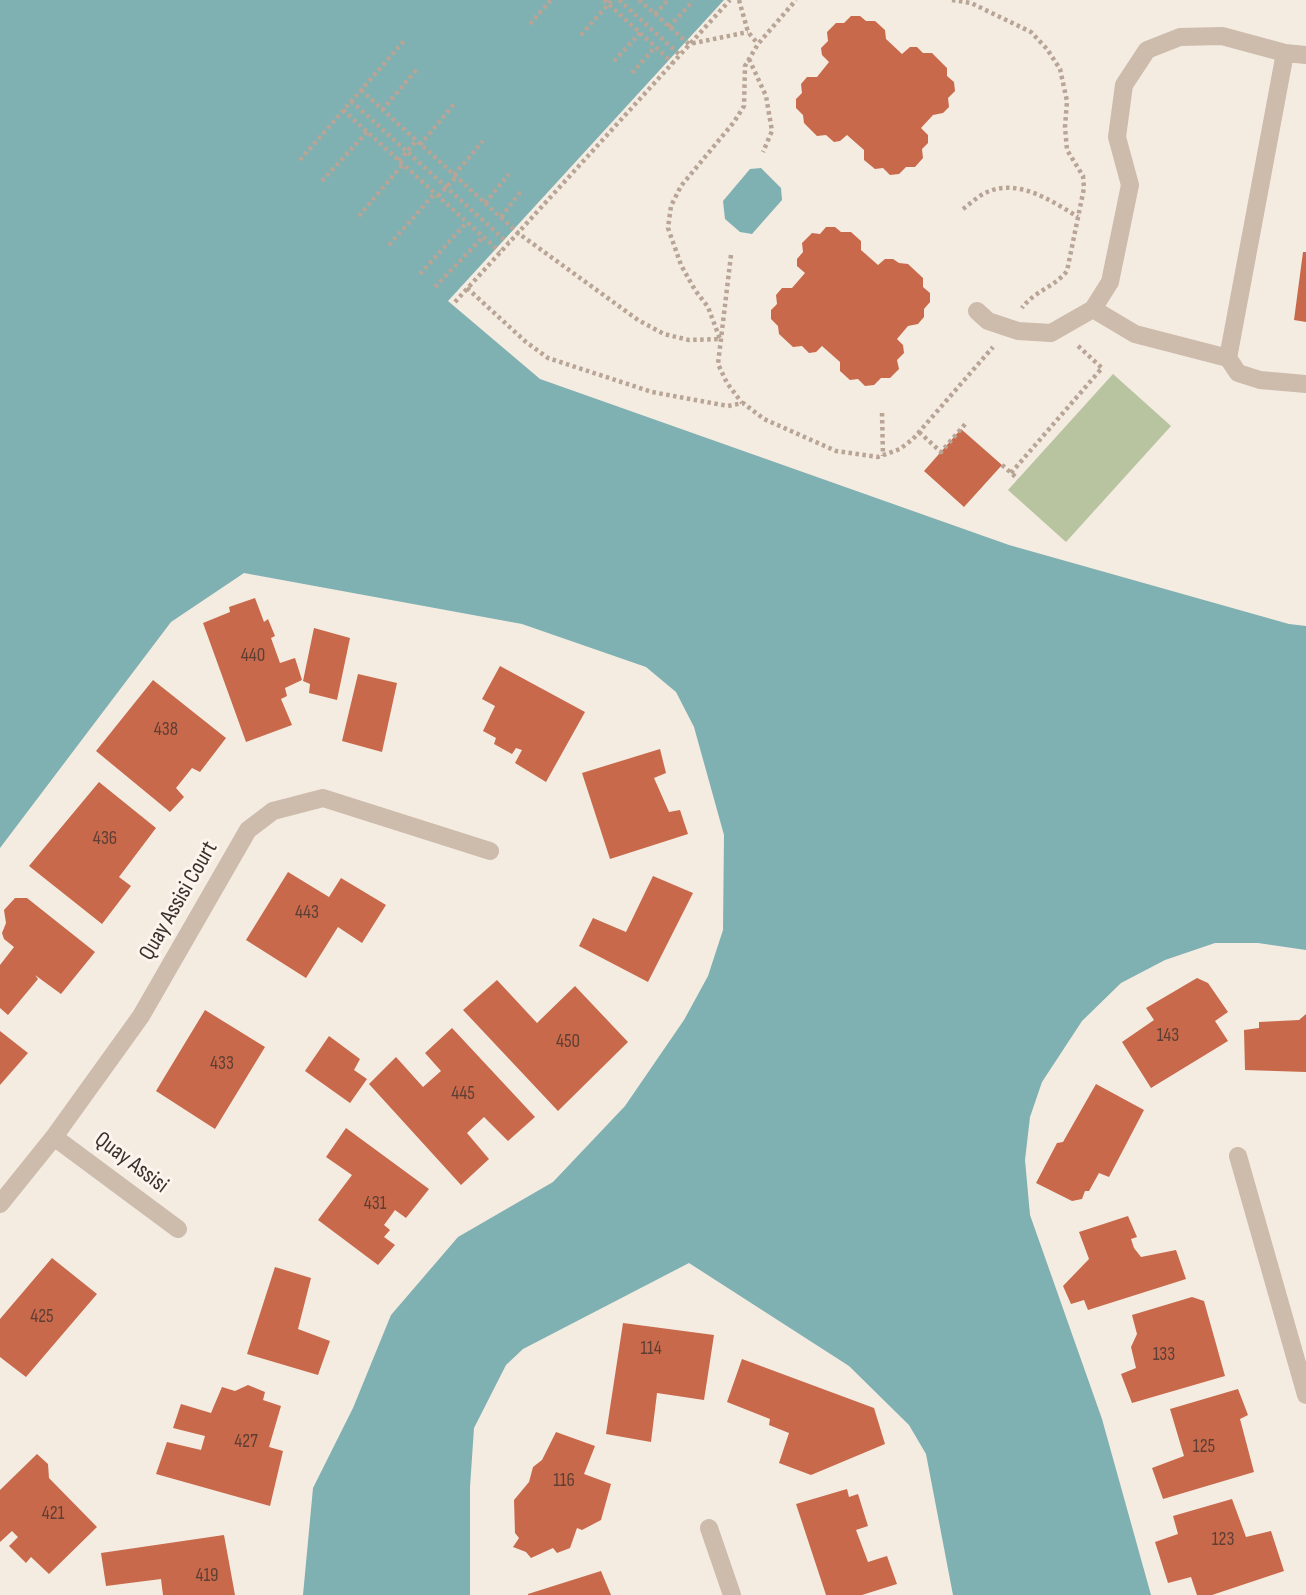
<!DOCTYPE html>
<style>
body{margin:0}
canvas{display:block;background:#f4ebe1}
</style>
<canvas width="1306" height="1595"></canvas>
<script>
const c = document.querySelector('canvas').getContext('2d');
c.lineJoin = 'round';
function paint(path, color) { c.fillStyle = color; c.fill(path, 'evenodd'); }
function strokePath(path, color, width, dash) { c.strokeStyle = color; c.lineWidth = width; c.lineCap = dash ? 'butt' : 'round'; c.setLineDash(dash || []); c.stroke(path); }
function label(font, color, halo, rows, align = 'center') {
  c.font = font + ' "Sofia Sans Condensed",sans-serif'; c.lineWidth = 6; c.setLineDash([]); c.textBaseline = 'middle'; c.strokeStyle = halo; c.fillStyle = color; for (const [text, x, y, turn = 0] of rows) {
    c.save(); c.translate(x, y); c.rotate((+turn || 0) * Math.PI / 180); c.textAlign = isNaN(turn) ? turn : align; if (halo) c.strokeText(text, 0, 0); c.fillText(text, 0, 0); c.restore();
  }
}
const green = new Path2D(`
 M1113 374 1171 426 1066 542 1008 490Z`);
const water = new Path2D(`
 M0 0H724L448 301 540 379 1009 545 1289 624 1306 626V950L1258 943H1215L1165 960 1121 983 1082 1021 1042 1082 1030 1117 1025 1160 1030 1215 1102 1419 1151 1595H953L926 1454 909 1425 849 1366 689 1263 523 1349 506 1365 474 1428 470 1487V1595H303L313 1488 353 1408 391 1315 458 1237 553 1182 625 1106 684 1020 708 976 723 930 724 835 694 727 676 692 646 667 522 624 244 573 171 622 0 848Z
 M761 168 781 188 782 200 752 234 740 232 725 219 723 201 750 169Z`);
const building = new Path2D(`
 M851 16H860L866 21H875L885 30 886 39 902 54 910 47H917L923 53H932L947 68V76L954 82 955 91 948 98 949 107 943 113 933 115 921 128 928 135V143L922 149 923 158 915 167H906L899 174 890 175 883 168 875 169 864 160V150L847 135 840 141 834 142 826 135 817 136 804 123 803 115 796 108V99L802 93 801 84 807 77H817L829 62 822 55 821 48 828 41 827 32 836 23H844Z
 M826 227H835L841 232H851L861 241V250L878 265 885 259H893L899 263 908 264 923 278V287L930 293V302L924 309V317L918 324 908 326 897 339 903 345 904 353 897 360 899 369 890 378H881L874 385 865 386 858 379 850 380 840 371V362L822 346 816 352 809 353 802 346 793 347 779 334 778 326 771 319V310L777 304 776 295 782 288H792L805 273 797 266V259L803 252 802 243 812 233 820 234Z
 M1303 252H1306V322L1294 320Z
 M961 429 1002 465 964 507 924 471Z
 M255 598 264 622 268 619 275 636 271 638 280 663 295 658 302 680 285 688 287 696 281 699 292 725 246 742 203 623 230 612 229 607Z
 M314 628 350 638 337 700 309 693 310 684 303 681Z
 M500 666 585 712 546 782 515 763 522 750 516 748 512 754 494 744 496 738 483 731 495 706 482 699Z
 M358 674 397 683 382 752 342 741Z
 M153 680 226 738 200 772 192 768 176 788 184 797 170 812 96 751Z
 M660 749 666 773 654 778 669 812 680 810 688 834 610 859 582 773Z
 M99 782 156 828 119 877 131 886 102 924 29 866Z
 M288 872 329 897 341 878 386 905 362 943 338 927 306 978 246 940Z
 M653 876 693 893 648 982 579 946 593 918 626 932Z
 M15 898H27L95 952 61 994 35 975 38 979 8 1015 0 1008V965L14 947 4 939 2 933 6 923 4 910Z
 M1197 978 1208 983 1228 1012 1215 1021 1228 1041 1151 1088 1122 1042 1154 1020 1146 1008Z
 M497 980 537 1023 575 986 628 1042 558 1111 463 1010Z
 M205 1010 265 1047 215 1129 156 1091Z
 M1306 1014V1072L1245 1070 1244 1030 1259 1028V1022L1299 1020Z
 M452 1028 535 1117 508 1141 484 1117 467 1133 489 1159 461 1185 369 1084 396 1057 423 1087 441 1071 425 1053Z
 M0 1031 28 1053 0 1085Z
 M329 1036 360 1059 354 1070 367 1079 350 1103 305 1071Z
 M1096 1084 1144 1110 1109 1177 1099 1173 1089 1191H1085L1082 1199 1072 1201 1036 1183 1057 1143 1063 1142Z
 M346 1128 429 1189 406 1218 395 1210 384 1225 390 1230 384 1237 395 1245 378 1265 318 1220 352 1175 326 1157Z
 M1128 1216 1137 1237 1131 1239 1134 1248 1141 1257 1176 1250 1186 1279 1088 1310 1084 1300 1071 1304 1063 1286 1089 1259 1079 1232Z
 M52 1258 97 1294 26 1377 0 1357V1319Z
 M275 1267 311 1278 298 1329 330 1341 318 1375 247 1354Z
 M1192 1297 1204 1301 1225 1376 1132 1403 1121 1374 1136 1368 1131 1347 1137 1334 1132 1315Z
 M623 1323 714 1335 704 1400 657 1393 651 1442 606 1434Z
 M742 1359 874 1408 885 1444 811 1475 779 1463 789 1433 769 1425 770 1419 727 1402Z
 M248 1385 265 1392 263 1400 281 1406 269 1447 283 1451 270 1506 156 1474 167 1442 201 1450 205 1436 173 1428 181 1404 211 1413 222 1387 235 1391Z
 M1238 1389 1248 1415 1240 1419 1254 1472 1163 1499 1152 1468 1184 1456 1170 1409Z
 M556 1432 595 1446 584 1474 611 1484 601 1520 582 1530 577 1528 570 1548 557 1553 553 1548 531 1558 526 1552 513 1547 519 1538 515 1533 514 1500 529 1482 533 1467 542 1460Z
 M37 1454 48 1464 49 1478 97 1527 49 1574 31 1557 26 1563 9 1546 18 1537 12 1531 0 1542V1490Z
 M847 1489 849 1497 858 1494 868 1526 856 1530 868 1562 887 1556 897 1584 862 1595H826L796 1504Z
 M1232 1499 1246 1537 1271 1531 1284 1571 1212 1595H1197L1191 1577 1168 1583 1155 1542 1178 1534 1173 1516Z
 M224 1535 235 1595H163L161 1579 106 1586 101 1553Z
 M601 1571 611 1595H528V1594Z`);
const path = new Path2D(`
 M604 0 673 63
 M619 0 680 55
 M639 0 689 44 748 32
 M739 0 748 32 758 44
 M952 0 971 3 1031 32 1047 49 1060 69 1067 101 1065 127 1067 150 1083 176 1084 188 1067 271C1055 287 1034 291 1022 308
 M655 14 668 0
 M530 24 551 0
 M669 27 693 1
 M581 35 612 0
 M749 59 766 96 772 131 763 152
 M614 61 640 33
 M632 73 655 47
 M361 90 518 233 638 320 664 334 689 340 720 339 708 307 695 290 681 265 668 228 671 206 681 186 734 122 744 106 745 66 758 44 796 0
 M351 101 508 243
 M343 110 500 252
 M382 110 418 68
 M420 145 455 103
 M300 160 404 41
 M399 161 416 141
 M454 175 483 141
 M322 181 367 132
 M438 196 456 177
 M485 203 509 174
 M963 209C970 204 977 197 985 193 1017 177 1052 201 1078 217
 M359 216 403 164
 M501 217 522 190
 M389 245 435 193
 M731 255 718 364 727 383 742 403
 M420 274 467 222
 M435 287 483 237
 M467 288 526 342 548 358 652 392 728 406 743 403 764 419 836 451 878 457 900 449 913 439 993 347
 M455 302 730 0
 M882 413 883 456
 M919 432 941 452 967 422
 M1002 465 1018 479
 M1011 473 1102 368 1076 344`);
const minor = new Path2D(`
 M1306 55 1285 53 1228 358 1238 373 1260 380 1306 384
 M1093 309 1135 334 1228 358
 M977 311 988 321 1018 331 1051 333 1093 309 1110 282 1130 185 1117 137 1124 85 1147 50 1180 37 1222 36 1285 53
 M54 1137 178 1229
 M1238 1156 1306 1395
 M0 1204 54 1137 141 1016 248 830 273 811 323 798 490 851
 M709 1528 732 1595`);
const numberNames = [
 ["440",253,656],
 ["438",166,730],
 ["436",105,839],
 ["443",307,913],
 ["143",1168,1036],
 ["450",568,1042],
 ["433",222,1064],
 ["445",463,1094],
 ["431",375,1204],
 ["425",42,1317],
 ["114",651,1349],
 ["133",1164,1355],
 ["427",246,1442],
 ["125",1204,1447],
 ["116",564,1481],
 ["421",53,1514],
 ["123",1223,1540],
 ["419",207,1576]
];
const streetNames = [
 ["Quay Assisi Court",179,901,-60],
 ["Quay Assisi",131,1163,37]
];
paint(green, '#b8c4a0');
paint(water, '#7fb0b2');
paint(building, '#c8694b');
strokePath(path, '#b9a596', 4.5, [3.5, 3.5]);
strokePath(minor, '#cdbbac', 18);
label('19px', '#5e3e33', null, numberNames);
label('23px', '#3b302b', '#fbf5ee', streetNames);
</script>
